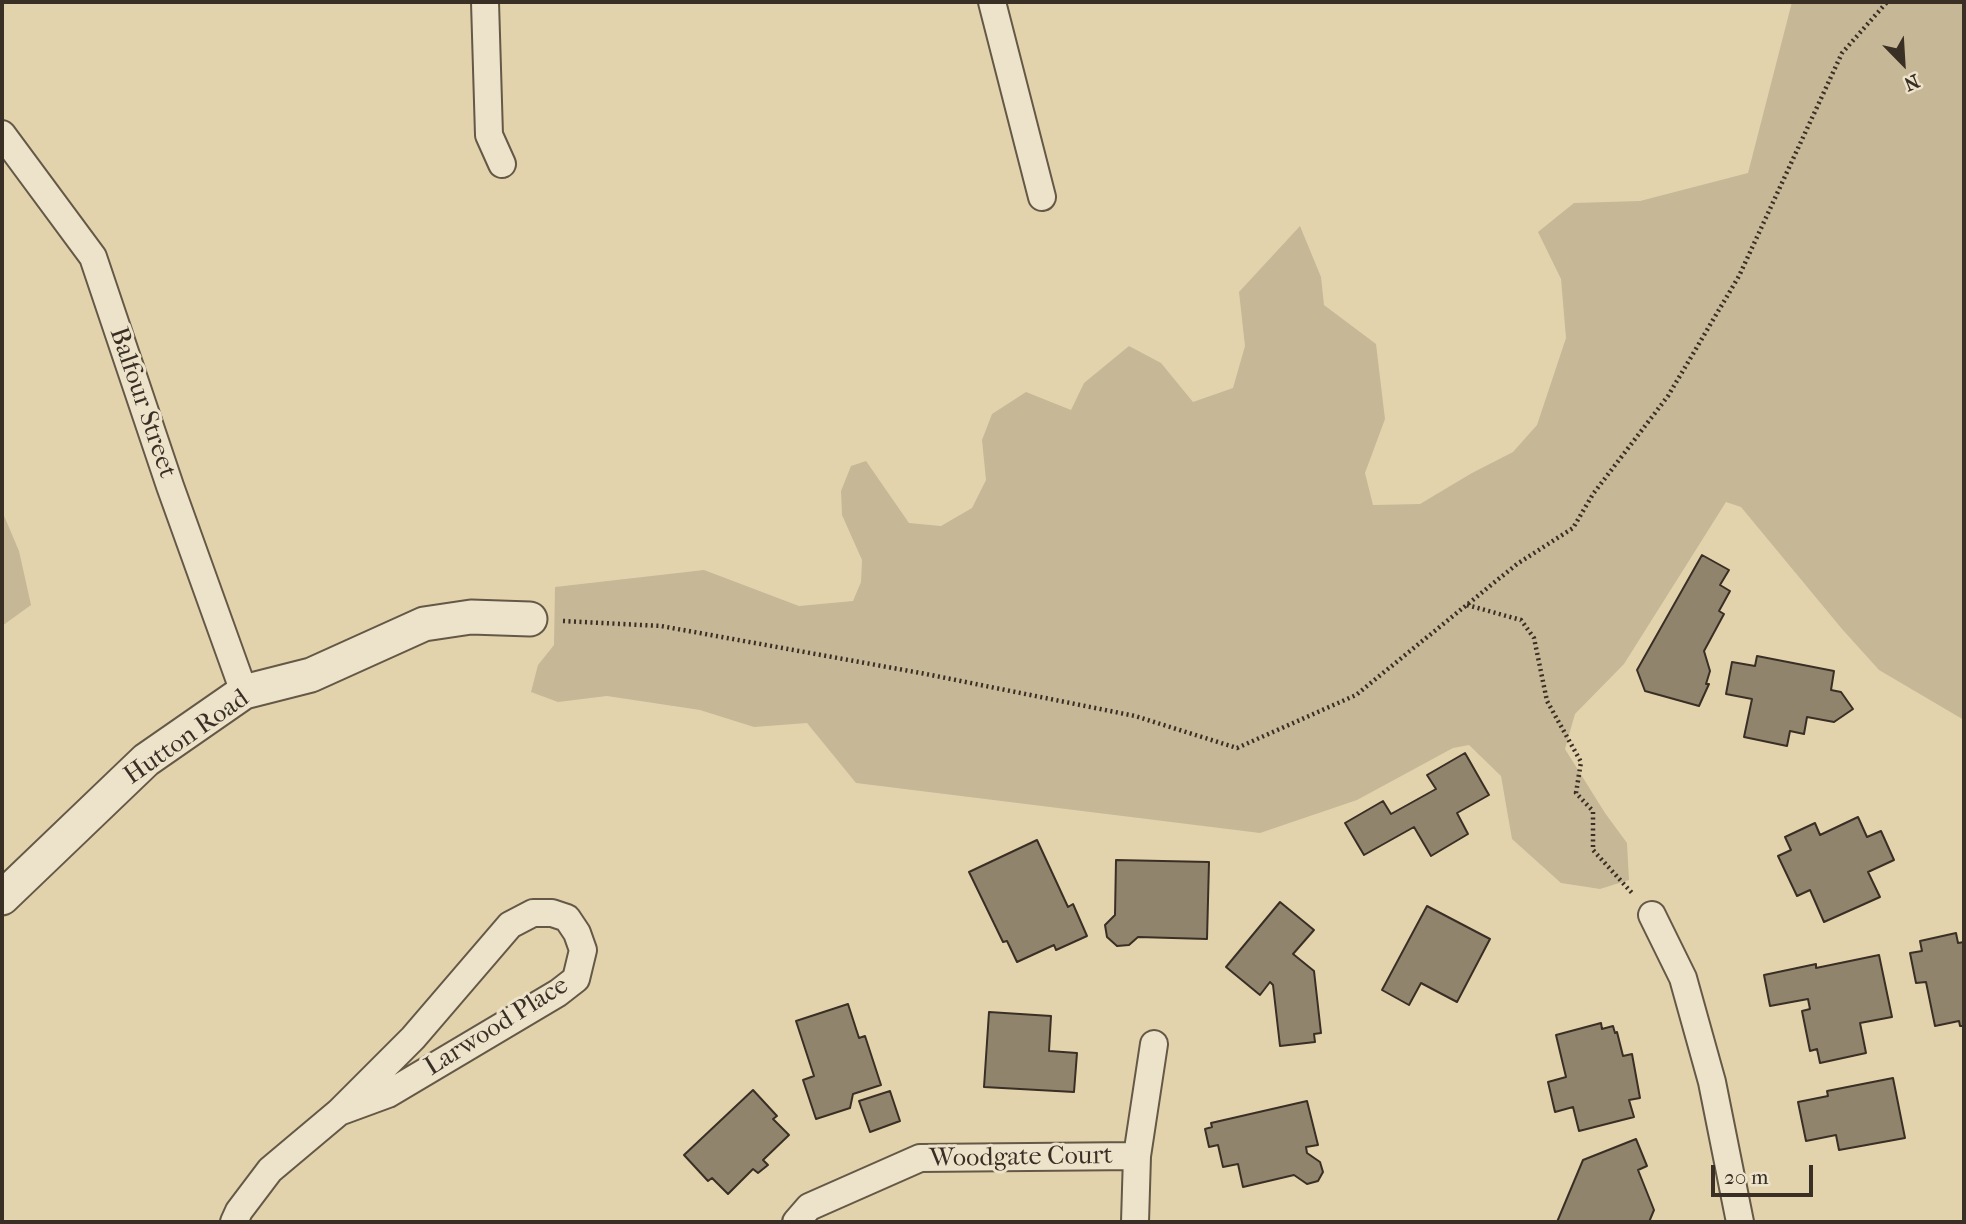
<!DOCTYPE html>
<style>
body{margin:0}
#map{position:relative;width:1966px;height:1224px;overflow:hidden;background:#e3d3ad;font-family:"IM FELL French Canon",serif}
canvas{display:block}
.frame{position:absolute;inset:0;border:4px solid #392f25;pointer-events:none}
.north{position:absolute;left:1868px;top:28px;width:70px;height:70px;-webkit-text-stroke:5px #ede2ca;paint-order:stroke;rotate:156deg;font-size:19px;font-weight:700;line-height:28px;text-align:center;color:#392f25}
.north::after{content:'';display:block;margin:auto;width:24px;height:32px;background:#392f25;clip-path:polygon(50% 0,100% 100%,50% 72%,0 100%)}
.scale{position:absolute;left:1711px;top:1165px;width:102px;height:32px;box-sizing:border-box;border:4px solid #392f25;border-top:0;padding-left:9px;font-size:21px;line-height:24px;white-space:nowrap;color:#392f25;-webkit-text-stroke:5px #ede2ca;paint-order:stroke}
</style>
<div id="map">
<canvas width="1966" height="1224"></canvas>
<div class="frame"></div>
<div class="north">N</div>
<div class="scale">20 m</div>
</div>
<script>
const c = document.querySelector('canvas').getContext('2d');
c.lineJoin = 'round';
function paint(path, color) { c.fillStyle = color; c.fill(path, 'evenodd'); }
function strokePath(path, color, width, dash) { c.strokeStyle = color; c.lineWidth = width; c.lineCap = dash ? 'butt' : 'round'; c.setLineDash(dash || []); c.stroke(path); }
function label(font, color, halo, rows, align = 'center') {
  c.font = font + ' "IM FELL French Canon",serif'; c.lineWidth = 6; c.setLineDash([]); c.textBaseline = 'middle'; c.strokeStyle = halo; c.fillStyle = color; for (const [text, x, y, turn = 0] of rows) {
    c.save(); c.translate(x, y); c.rotate((+turn || 0) * Math.PI / 180); c.textAlign = isNaN(turn) ? turn : align; if (halo) c.strokeText(text, 0, 0); c.fillText(text, 0, 0); c.restore();
  }
}
const green = new Path2D(`
 M1792 2H1964V720L1879 670 1842 629 1741 507 1726 502 1624 664 1575 714 1565 749 1605 813 1627 843 1629 880 1600 889 1561 883 1512 839 1501 776 1469 745 1453 748 1357 800 1260 833 856 783 807 723 754 727 700 710 607 696 558 702 531 692 538 665 554 645 555 587 704 570 799 606 853 601 861 582 862 560 842 515 841 491 851 466 866 461 909 523 941 526 972 508 986 480 982 440 992 414 1026 392 1071 410 1084 383 1129 346 1161 363 1193 402 1233 388 1245 346 1239 292 1300 226 1321 277 1324 305 1376 344 1385 419 1365 473 1373 505 1420 504 1472 473 1513 452 1537 425 1566 338 1561 279 1538 232 1574 203 1640 201 1748 173Z
 M2 511 19 551 31 605 2 626Z`);
const building = new Path2D(`
 M1702 555 1729 570 1720 585 1730 591 1719 611 1724 614 1704 651 1710 671 1706 684H1709L1699 706 1645 691 1637 670Z
 M1757 656 1834 671 1831 690 1841 692 1853 709 1834 722 1807 717 1804 734 1790 731 1787 746 1744 737 1752 699 1726 694 1732 662 1755 666Z
 M1465 753 1489 795 1457 813 1468 834 1431 856 1414 827 1364 855 1345 823 1383 801 1391 814 1436 789 1427 775Z
 M1858 817 1867 837 1881 831 1894 860 1868 872 1880 897 1824 922 1810 890 1797 896 1778 856 1791 850 1785 837 1815 823 1820 835Z
 M1037 840 1068 907 1073 904 1087 936 1056 950 1054 945 1017 962 1007 941 1003 942 969 872Z
 M1116 860 1209 862 1207 939 1138 937 1129 945 1117 946 1107 937 1105 925 1115 915Z
 M1280 902 1314 930 1293 954 1314 971 1321 1033 1314 1034 1315 1042 1280 1046 1273 985 1270 982 1260 995 1226 967Z
 M1427 906 1490 939 1457 1002 1421 983 1409 1005 1382 990Z
 M1956 933 1958 943 1964 942V1026H1960L1959 1021 1935 1026 1926 982 1916 983 1910 953 1922 951 1920 941Z
 M1879 955 1892 1017 1860 1023 1866 1053 1820 1063 1817 1049 1810 1051 1802 1011 1810 1009 1808 999 1770 1006 1764 975 1816 964V968Z
 M848 1004 859 1038 865 1036 881 1085 853 1094 850 1108 816 1119 803 1080 814 1076 796 1021Z
 M989 1012 1051 1016 1049 1051 1077 1053 1074 1092 984 1087Z
 M1601 1023 1602 1029 1613 1026 1615 1033 1617 1032 1623 1056 1632 1054 1640 1098 1629 1100 1634 1117 1579 1131 1573 1107 1555 1112 1548 1082 1566 1077 1556 1035Z
 M1893 1078 1905 1138 1839 1150 1836 1135 1806 1141 1798 1102 1828 1096 1827 1091Z
 M753 1090 777 1116 773 1119 789 1135 763 1160 768 1165 758 1173 753 1169 728 1194 712 1178 708 1181 684 1155Z
 M890 1091 900 1121 870 1132 859 1101Z
 M1307 1101 1318 1145 1306 1147 1307 1153 1320 1162 1323 1172 1318 1181 1307 1184 1294 1175 1243 1187 1238 1164 1223 1167 1218 1145 1209 1147 1205 1129 1212 1127 1211 1123Z
 M1636 1139 1647 1166 1638 1170 1654 1210 1649 1222H1557L1583 1160Z`);
const path = new Path2D(`
 M1467 605 1521 620 1534 638 1547 701 1581 762 1576 793 1593 811V850L1632 893
 M563 621 661 626 926 674 1135 716 1237 748 1356 695 1517 564 1573 528 1593 494 1668 396 1739 276 1842 53 1887 2`);
const minor = new Path2D(`
 M485 2 489 135 502 164
 M992 2 1042 197
 M2 134 93 257 170 486 244 692
 M1652 915 1683 978 1712 1082 1740 1222
 M234 1222 239 1211 270 1170 339 1112 413 1038 510 925 533 913H552L567 918 577 933 583 950 576 979 558 993 388 1094 339 1112
 M796 1222 809 1207 920 1158 1137 1156
 M1135 1222 1137 1156 1154 1044`);
const tertiary = new Path2D(`
 M2 898 146 760 244 692 311 675 424 624 471 617 530 619`);
const streetNames = [
 ["Balfour Street",142,403,71],
 ["Hutton Road",187,738,-35],
 ["Larwood Place",497,1027,-32],
 ["Woodgate Court",1021,1158,-1]
];
paint(green, '#c6b796');
paint(building, '#91846c');
strokePath(building, '#392f25', 2);
strokePath(minor, '#645847', 30);
strokePath(tertiary, '#645847', 37);
strokePath(path, '#392f25', 4.5, [2, 3.5]);
strokePath(minor, '#ede2ca', 26);
strokePath(tertiary, '#ede2ca', 33);
label('26px', '#392f25', '#ede2ca', streetNames);
</script>
